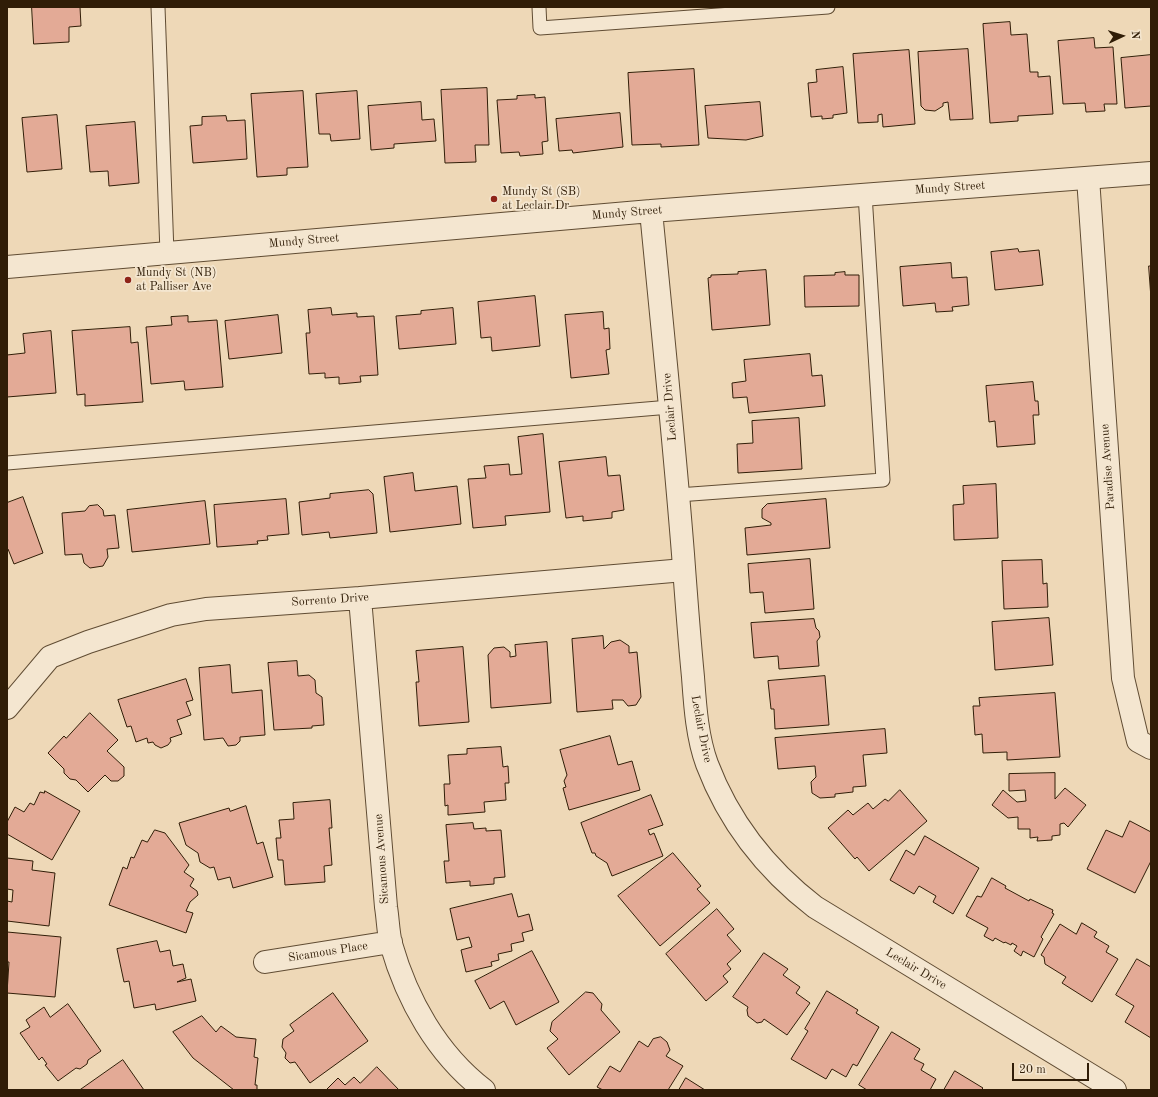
<!DOCTYPE html>
<style>
body{margin:0}
#map{position:relative;width:1158px;height:1097px;overflow:hidden;background:#eed8b7;font-family:"Old Standard TT",serif}
canvas{display:block}
.frame{position:absolute;inset:0;border:8px solid #301d07;pointer-events:none}
.north{position:absolute;left:1102px;top:16px;width:40px;height:40px;-webkit-text-stroke:3px #f4e6d0;paint-order:stroke;rotate:86deg;font-size:11px;font-weight:700;line-height:16px;text-align:center;color:#301d07}
.north::after{content:'';display:block;margin:auto;width:14px;height:18px;background:#301d07;clip-path:polygon(50% 0,100% 100%,50% 72%,0 100%)}
.scale{position:absolute;left:1012px;top:1063px;width:77px;height:18px;box-sizing:border-box;border:2px solid #301d07;border-top:0;padding-left:5px;font-size:12px;line-height:14px;white-space:nowrap;color:#301d07;-webkit-text-stroke:3px #f4e6d0;paint-order:stroke}
</style>
<div id="map">
<canvas width="1158" height="1097"></canvas>
<div class="frame"></div>
<div class="north">N</div>
<div class="scale">20 m</div>
</div>
<script>
const c = document.querySelector('canvas').getContext('2d');
c.lineJoin = 'round';
function paint(path, color) { c.fillStyle = color; c.fill(path, 'evenodd'); }
function strokePath(path, color, width, dash) { c.strokeStyle = color; c.lineWidth = width; c.lineCap = dash ? 'butt' : 'round'; c.setLineDash(dash || []); c.stroke(path); }
function label(font, color, halo, rows, align = 'center') {
  c.font = font + ' "Old Standard TT",serif'; c.lineWidth = 3.5; c.setLineDash([]); c.textBaseline = 'middle'; c.strokeStyle = halo; c.fillStyle = color; for (const [text, x, y, turn = 0] of rows) {
    c.save(); c.translate(x, y); c.rotate((+turn || 0) * Math.PI / 180); c.textAlign = isNaN(turn) ? turn : align; if (halo) c.strokeText(text, 0, 0); c.fillText(text, 0, 0); c.restore();
  }
}
const building = new Path2D(`
 M32 7H80L81 26 69 27V42L34 44Z
 M1010 22 1011 35 1027 34 1030 72H1038V77L1050 76 1053 114 1018 116V121L990 123 983 24Z
 M1094 38 1095 48 1113 47 1117 104H1104L1105 111 1086 112 1085 103 1063 104 1058 41Z
 M968 49 973 119 950 120 948 102 943 103V106L935 111 925 110 921 106 918 52Z
 M909 50 915 124 883 127 882 114 878 115V122L858 123 853 54Z
 M1151 55V106L1125 108 1121 58Z
 M843 67 847 113 833 115V118L822 119V116L811 117 808 83 817 82 816 70Z
 M694 69 699 145 661 147V144L632 145 628 73Z
 M487 88 489 145H475L476 162 445 163 441 90Z
 M303 91 308 167 287 168V175L257 177 251 94Z
 M357 91 360 139 331 141 330 134H319L316 94Z
 M535 95V98L545 97 548 141 542 142 543 154 520 156 519 152 501 153 497 100 517 99V96Z
 M421 102 422 120 434 119 436 141 394 144V148L371 150 368 106Z
 M760 102 763 136 746 140 708 138 705 106Z
 M620 113 623 147 573 153 572 150 559 151 556 119Z
 M57 115 62 169 27 172 22 118Z
 M226 116 227 121 245 120 247 159 193 163 190 126 202 125V117Z
 M135 122 139 183 109 186 108 171 90 172 86 126Z
 M1018 249 1019 252 1039 250 1043 285 995 290 991 252Z
 M951 263 952 278 967 277 969 305 952 307 953 311 936 312 935 303 903 306 900 267Z
 M1149 266H1151V298Z
 M766 270 770 325 712 330 708 278 711 277V275L738 274V272Z
 M845 272V275H859V306L805 307 804 276 835 275V273Z
 M535 296 540 346 492 351 491 337 481 338 478 302Z
 M331 308 332 315 357 313V317L374 316 378 375 360 376 361 382 339 384V377L325 378V373L309 374 306 333H310L308 310Z
 M453 308 456 344 399 349 396 316 421 314V311Z
 M603 312 604 329 609 328 610 349 606 350 609 374 571 378 565 315Z
 M278 315 282 353 229 359 225 321Z
 M188 316V322L217 320 223 387 185 390 184 381 151 384 146 327 172 325 171 317Z
 M130 327 131 343 138 342 143 402 85 406V394L77 395 72 331Z
 M51 331 56 393 7 397V355L25 353 23 334Z
 M810 354 812 376 822 375 825 406 749 413 747 397 733 398 732 383 746 381 744 360Z
 M1033 382 1035 401H1038L1039 415H1033L1035 444 997 447 995 421 989 422 986 386Z
 M799 418 802 469 738 473 737 444 753 443 752 421Z
 M543 434 550 512 505 516 506 525 473 528 468 479 486 478 484 466 509 464 510 475 522 474 518 437Z
 M606 457 608 476 620 475 624 510 612 512V518L583 521V516L566 518 559 462Z
 M413 473 415 491 457 486 461 524 390 532 384 477Z
 M996 484 998 538 954 540 953 505 964 504 963 486Z
 M369 490 373 494 377 533 330 538 329 532 302 535 299 502 330 498V494Z
 M23 497 43 553 14 564 8 549H7V503Z
 M286 499 289 534 267 536 268 540 257 541 258 544 217 547 214 505Z
 M826 499 830 548 747 555 745 528 771 525V523L762 518V509L767 504Z
 M205 501 210 544 132 552 127 510Z
 M98 505 103 510 104 516 115 515 119 548 107 549 108 557 103 566 90 568 84 563 82 554 65 555 62 513 85 511 89 506Z
 M810 559 814 609 765 613 763 592 750 593 748 564Z
 M1042 560 1043 584 1047 583 1048 607 1004 609 1002 561Z
 M1049 618 1053 665 995 670 992 622Z
 M814 619 816 628 819 631 820 637 817 641 819 666 779 669 778 656 754 658 751 623Z
 M603 636 604 649 611 642 620 640 629 646V653L637 652 641 697 636 705 628 706 623 700H612L613 709 577 712 572 639Z
 M547 642 551 703 491 708 488 655 494 648 504 647 510 652V657L516 656 515 645Z
 M463 647 469 722 419 726 416 682H419L416 651Z
 M297 661 298 676 309 675 315 680 316 693 322 697 324 725 312 726V728L274 730 268 663Z
 M230 665 232 693 262 690 265 735 240 737V741L236 745 228 746 223 738 204 740 199 668Z
 M825 676 829 725 775 729 774 709H771L768 681Z
 M186 679 193 700 186 702 191 715 177 720 182 734 170 738 171 741 168 745 161 748 155 745 153 742 148 743 147 738 136 742 131 726 127 727 118 700Z
 M1055 693 1060 757 1007 760V752L983 753 982 734 975 735 973 706H980L979 698Z
 M90 713 118 740 107 751 124 767V776L118 781H111L105 775 88 792 76 780 70 779 64 773V769L48 753 64 736 66 738Z
 M885 729 887 753 863 755 866 786 853 787V792L835 794V797L820 798 812 793 811 782 816 777 815 766 778 769 775 738Z
 M610 736 618 765 632 761 640 790 569 810 563 788 566 787 564 781 567 775 560 750Z
 M501 747 503 767 508 766 509 783H505L506 800 484 802 485 812 448 815V805L445 806 444 784H450L448 755 467 754V749Z
 M1055 773V799L1065 788 1086 805 1068 827 1064 823 1060 824V835L1052 836V840L1037 841 1038 837 1030 838V829H1018V817L1008 818 992 805 1003 790 1017 802 1026 801 1025 790 1009 791V774Z
 M900 790 927 821 869 871 857 857 855 859 828 828 848 810 853 815 868 803 873 809 885 799 888 801Z
 M45 791 80 811 52 860 7 834V822L15 807 24 812 30 803 34 805 40 792 44 793Z
 M651 795 663 825 648 830 650 835 654 833 663 856 612 876 607 863 596 856 595 853H592L581 823Z
 M330 800 332 828H329L332 865 324 866 325 882 285 885 283 860H278L276 838H281L279 820 294 819 293 803Z
 M246 806 257 844 263 842 273 877 233 888 230 877 218 880 214 867 210 868 200 862 198 853 186 845 179 823 229 808 230 811Z
 M1130 821 1151 832V861L1135 893 1087 869 1106 830 1122 837Z
 M473 823 474 829 486 828V831L501 830 505 877 494 878V884L470 886V881L446 883 444 861H449L446 825Z
 M155 830 165 833 189 865 184 872 194 879 190 886 197 891 198 895 190 902 186 911 193 913 186 933 109 905 123 867 127 869 131 857 134 858 142 840 147 842Z
 M925 836 979 868 953 914 933 902 936 896 919 886 914 894 890 880 906 850 914 855Z
 M673 853 701 886 697 889 710 903 660 946 618 896Z
 M7 858 33 861 32 870 55 873 49 926 7 921V901L12 902 13 890 7 889Z
 M992 878 1006 886 1005 888 1029 901 1030 899 1053 910 1052 913 1054 914 1041 937 1043 939 1034 957 1023 951 1021 956 1014 951 1017 946 1012 943 1011 945 1005 942 1004 943 995 938 993 941 984 936 988 928 966 916 977 896 981 897Z
 M512 894 518 917 529 914 533 930 522 933 524 941 511 944 512 951 498 954 499 960 491 962 492 966 466 972 461 950 472 947 469 937 457 940 450 909Z
 M717 909 734 929 727 935 741 951 727 964 731 969 723 976 728 982 706 1001 666 954Z
 M1082 923 1097 932 1094 937 1109 946 1106 952 1118 959 1092 1002 1062 983 1066 977 1045 964 1044 957 1041 955 1060 924 1076 934Z
 M7 932 61 937 55 997 7 993 9 962H7Z
 M157 941 160 952 170 950 173 966 183 964 186 978 177 982 191 979 196 1001 156 1010 155 1004 134 1008 129 981 124 982 117 949Z
 M532 951 559 1002 516 1025 504 1001 490 1009 475 981Z
 M764 953 788 969 783 975 800 987 796 993 810 1003 787 1035 764 1019 762 1022 757 1023 748 1016 747 1010 748 1007 733 997Z
 M1137 959 1151 967V1038L1125 1022 1134 1006 1116 995Z
 M827 991 858 1010 856 1013 879 1027 857 1066 853 1064 846 1077 832 1069 826 1079 791 1059 808 1031 805 1029Z
 M586 992 593 993 602 1004 601 1010 620 1032 569 1075 547 1048 558 1039 550 1031 552 1022Z
 M333 993 368 1041 310 1083 295 1062 290 1063 285 1058 286 1053 282 1047 283 1039 294 1031 290 1025Z
 M68 1004 101 1051 88 1060 87 1064 80 1069 76 1068 58 1081 45 1065 47 1064 42 1057 39 1060 20 1033 30 1027 26 1020 44 1007 50 1017Z
 M202 1016 216 1032 221 1026 236 1037 256 1039 254 1057 258 1058 255 1085H257V1090H234L193 1058 173 1032Z
 M892 1032 920 1049 914 1059 924 1064 921 1070 936 1079 930 1090H867L859 1085Z
 M661 1037 667 1042 670 1050 666 1056 683 1066 668 1090H603L597 1087 610 1066 620 1072 639 1041 648 1047 653 1039Z
 M123 1060 144 1090H80Z
 M377 1067 399 1090H326L338 1078 345 1085 354 1077 360 1083Z
 M955 1071 983 1088 981 1090H944Z
 M686 1078 705 1090H679Z`);
const service = new Path2D(`
 M158 7 167 253
 M539 7 540 28 828 7
 M7 463 670 407
 M678 495 883 480 865 194`);
const minor = new Path2D(`
 M1088 178 1123 678 1138 741 1151 748
 M360 598 386 907C388 919 388 932 391 944 407 1000 437 1054 484 1090
 M7 708 50 657 88 642 171 615 206 609 360 598 684 570
 M265 962 391 942`);
const tertiary = new Path2D(`
 M651 211C662 325 674 440 683 554 686 595 689 636 693 677 695 705 697 737 707 764 729 822 767 870 815 907L1115 1090
 M7 267 651 211 1151 173`);
const markers = [
 [494,199,4,"#8f2418"],
 [128,280,4,"#8f2418"]
];
const streetNames = [
 ["Mundy Street",950,188,-4],
 ["Mundy Street",627,213,-5],
 ["Mundy Street",304,241,-5],
 ["Leclair Drive",670,407,-95],
 ["Paradise Avenue",1108,467,-94],
 ["Sorrento Drive",330,600,-4],
 ["Leclair Drive",701,729,79],
 ["Sicamous Avenue",382,859,-94],
 ["Sicamous Place",328,952,-9],
 ["Leclair Drive",916,969,31]
];
const poiNames = [
 ["Mundy St (SB)",502,192],
 ["at Leclair Dr",502,206],
 ["Mundy St (NB)",136,273],
 ["at Palliser Ave",136,287]
];
paint(building, '#e3aa96');
strokePath(building, '#301d07', 1);
strokePath(service, '#604c33', 15);
strokePath(minor, '#604c33', 24);
strokePath(tertiary, '#604c33', 24);
strokePath(service, '#f4e6d0', 13);
strokePath(minor, '#f4e6d0', 22);
strokePath(tertiary, '#f4e6d0', 22);
for (const [x, y, r, color] of markers) { const dot = new Path2D(); dot.arc(x, y, r, 0, 2 * Math.PI); c.fillStyle = color; c.fill(dot); strokePath(dot, '#f4e6d0', 1.5); }
label('12px', '#301d07', '#f4e6d0', streetNames);
label('12px', '#301d07', '#f4e6d0', poiNames, 'left');
</script>
